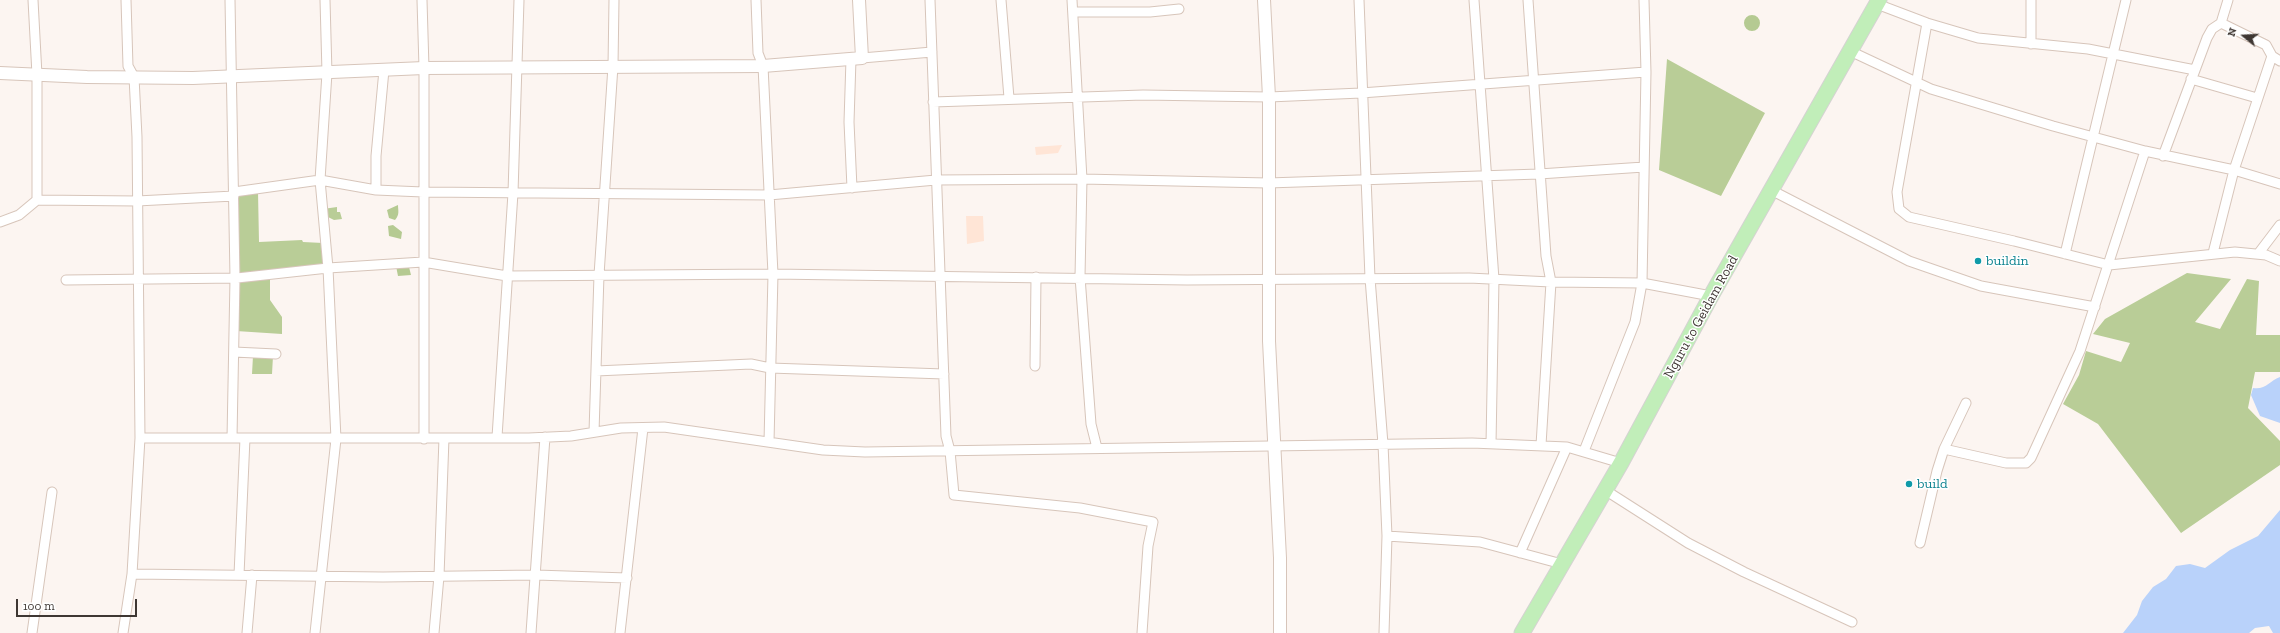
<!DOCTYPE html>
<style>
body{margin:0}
#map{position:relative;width:2280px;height:633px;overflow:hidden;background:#fcf5f1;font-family:"Zilla Slab",serif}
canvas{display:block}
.north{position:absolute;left:2224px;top:16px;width:40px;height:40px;-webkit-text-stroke:3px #fff;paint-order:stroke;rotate:288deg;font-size:11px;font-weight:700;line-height:16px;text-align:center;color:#3e3733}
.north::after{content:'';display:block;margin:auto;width:14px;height:18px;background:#3e3733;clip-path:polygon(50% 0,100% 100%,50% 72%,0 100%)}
.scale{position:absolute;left:16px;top:599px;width:121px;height:18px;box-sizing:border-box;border:2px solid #3e3733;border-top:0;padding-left:5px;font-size:12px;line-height:14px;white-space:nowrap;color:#3e3733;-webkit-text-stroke:3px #fff;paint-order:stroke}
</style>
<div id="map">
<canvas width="2280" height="633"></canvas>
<div class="north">N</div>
<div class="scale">100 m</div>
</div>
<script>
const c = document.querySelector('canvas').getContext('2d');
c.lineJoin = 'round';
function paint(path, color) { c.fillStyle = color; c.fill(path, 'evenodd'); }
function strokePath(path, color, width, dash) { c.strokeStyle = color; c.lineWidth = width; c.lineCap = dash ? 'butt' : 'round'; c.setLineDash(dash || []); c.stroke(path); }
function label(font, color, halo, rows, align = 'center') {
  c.font = font + ' "Zilla Slab",serif'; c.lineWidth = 3; c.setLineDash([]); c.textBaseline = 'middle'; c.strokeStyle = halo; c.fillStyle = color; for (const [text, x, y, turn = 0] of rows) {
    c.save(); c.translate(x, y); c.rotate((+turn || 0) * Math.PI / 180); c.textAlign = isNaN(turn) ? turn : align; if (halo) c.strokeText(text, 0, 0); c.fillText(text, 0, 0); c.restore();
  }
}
const built = new Path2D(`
 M1062 145 1058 153 1036 155 1035 147Z
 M966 216H983L984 241 967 244Z`);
const green = new Path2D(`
 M1667 59 1765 113 1721 196 1659 170Z
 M258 192 259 242 302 240 303 242 323 243 325 265 237 276 235 193Z
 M337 207V212H340L342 219 334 220 326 216 323 209Z
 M2187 273 2231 279 2195 322 2220 329 2247 279 2259 281 2256 335H2280V372H2255L2248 408 2280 441V465L2181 533 2098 424 2063 404 2079 375 2086 351 2121 362 2130 343 2093 334 2105 319Z
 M237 278 270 279V300L282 317V334L236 331Z
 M253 356H273L272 374H252Z`);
const forest = new Path2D(`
 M1744 23a8 8 0 1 1 16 0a8 8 0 1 1-16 0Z
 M398 205C398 211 400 214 395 220L389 218 387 210Z
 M393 225 402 232 401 239 389 236 388 226Z
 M396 266 409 267 411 275 398 276Z`);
const water = new Path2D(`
 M2280 377V423L2260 416 2251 395 2253 388C2266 390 2269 381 2280 377Z
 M2280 510V633H2273L2269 626 2255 628 2249 633H2123L2137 615 2142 601 2153 587 2166 579 2176 566 2190 564 2205 568 2230 550 2258 536Z`);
const minor = new Path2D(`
 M230 0 235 278 232 438
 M422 0 424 68V439
 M756 0 758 53 763 66 773 274 769 442
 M930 0 946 436 950 451 954 495 1080 508 1153 522 1148 546 1142 633
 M1001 0 1009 98
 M1072 0 1082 179 1080 277 1091 424 1097 448
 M1359 0 1370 278 1383 444 1387 536 1384 633
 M1474 0 1494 279 1491 444
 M1528 0 1546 256 1551 282 1541 445
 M2031 0V44
 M1877 4 1927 23 1978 38 2088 49 2195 70
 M1073 12H1150L1179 9
 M1927 23 1897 192 1899 209 1909 217 2014 241 2109 265 2235 252 2266 255 2280 261
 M2221 23 2266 45 2272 56 2280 61
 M1850 51 1931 89 2053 126 2145 151 2234 170 2280 184
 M862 58 932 52
 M851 59 849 122 852 188
 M2191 79 2257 98
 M933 102 1143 95 1269 97 1361 93 1646 72
 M2163 156 2207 38 2212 29 2221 23 2228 0
 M376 190V156L384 70
 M1771 190 1909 261 1981 286 2095 307
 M234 192 320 180 376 190 423 192 769 195 936 180 1082 179 1268 183 1539 174 1644 167
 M37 200 137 201 234 196
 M0 222 19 215 37 200V75L33 0
 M2213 253 2234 170 2272 56
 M2065 254 2126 0
 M2258 254 2280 225
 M66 280 237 278 328 268 423 262 507 276 773 274 1187 280 1469 278 1551 282 1642 283 1711 296
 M234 352 276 354
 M1035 366 1036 277
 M596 371 751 364 770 368 944 374
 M594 432 599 275 613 66 614 0
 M497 437 513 193 519 0
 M140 438H529L571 436 621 428 664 427 823 450 865 452 1472 443 1567 447 1621 463
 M1944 449 2006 463H2026L2031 458 2080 351 2145 151
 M1584 451 1635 322 1642 283 1646 72 1644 0
 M1605 490 1688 543 1744 572 1852 622
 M1387 536 1480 542 1562 564
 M1920 543 1937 471 1944 449 1966 403
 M1520 553 1567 447
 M132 574 383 577 536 575 627 578
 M239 575 245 438
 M32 633 52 492
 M123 633 132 574 140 438 137 137 134 77 128 66 126 0
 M247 633 252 575
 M315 633 336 439 328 268 320 180 327 73 325 0
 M434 633 439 576 444 438
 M531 633 545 437
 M620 633 643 428`);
const tertiary = new Path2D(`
 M1264 0 1269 97V341L1280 558V633
 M0 73 87 77 193 78 424 68 763 66 862 58 859 0`);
const primary = new Path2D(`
 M1522 633 1621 463 1711 296 1879 0`);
const markers = [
 [1978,261,4,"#0f9aa8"],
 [1909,484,4,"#0f9aa8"]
];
const cultureNames = [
 ["buildin",1986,261],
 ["build",1917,484]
];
const streetNames = [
 ["Nguru to Geidam Road",1701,317,-61]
];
paint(built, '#ffe5d6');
paint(green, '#b9cd97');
paint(forest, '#b5ca92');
paint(water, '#b9d2fa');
strokePath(minor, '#d7c5ba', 11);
strokePath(tertiary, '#d7c5ba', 14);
strokePath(primary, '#d5d3d2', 17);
strokePath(minor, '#fff', 9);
strokePath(tertiary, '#fff', 12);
strokePath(primary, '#c1eeb9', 15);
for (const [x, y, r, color] of markers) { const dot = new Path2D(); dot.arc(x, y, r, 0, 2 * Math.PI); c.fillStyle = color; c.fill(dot); strokePath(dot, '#fff', 1.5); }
label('14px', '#0d838f', '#fff', cultureNames, 'left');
label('14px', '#3e3733', '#fff', streetNames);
</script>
